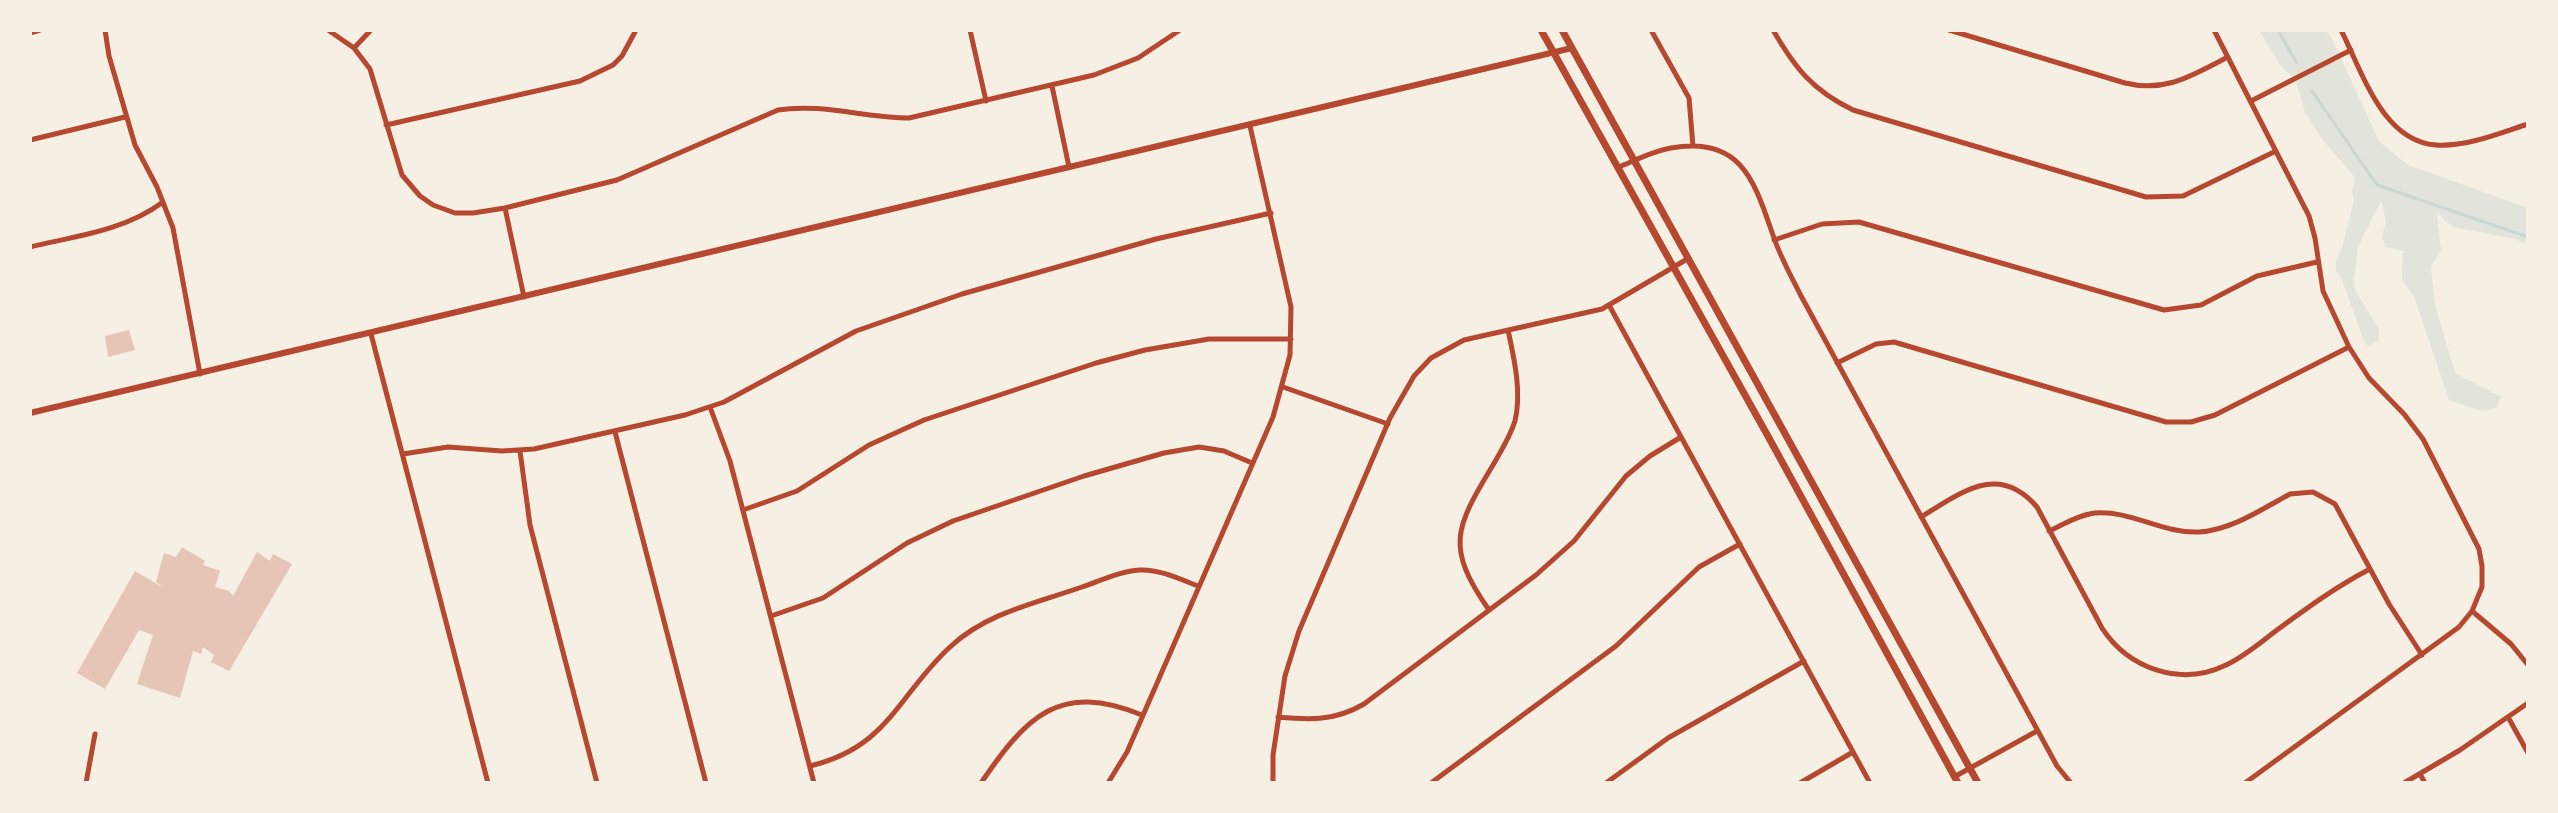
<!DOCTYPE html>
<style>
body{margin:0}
#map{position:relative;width:2558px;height:813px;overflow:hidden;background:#f6efe4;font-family:"Noto Serif",serif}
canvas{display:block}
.frame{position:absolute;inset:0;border:32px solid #f6efe4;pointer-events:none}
</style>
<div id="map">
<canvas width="2558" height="813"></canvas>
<div class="frame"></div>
</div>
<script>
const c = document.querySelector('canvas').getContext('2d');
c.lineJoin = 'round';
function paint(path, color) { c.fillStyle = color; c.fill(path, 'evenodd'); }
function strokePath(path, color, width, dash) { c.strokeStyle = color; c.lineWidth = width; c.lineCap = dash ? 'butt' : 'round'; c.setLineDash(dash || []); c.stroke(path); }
const green = new Path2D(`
 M2259 30H2325L2332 39 2379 141 2408 165 2528 208V245L2515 239 2453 227 2437 214 2441 251 2431 267 2435 305 2455 373 2501 397 2496 408 2482 411 2449 400 2414 297 2402 280 2403 251 2386 247 2382 237 2386 221 2381 201 2358 247 2354 278 2355 290 2379 329V340L2368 346 2364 341 2341 277 2336 271V261L2342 248 2354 200 2352 192 2355 178 2322 139 2305 112 2297 85 2291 75 2281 67Z`);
const stream = new Path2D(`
 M2278 30 2296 62
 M2312 91 2377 185 2528 237`);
const building = new Path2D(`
 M129 330 135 350 108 357 105 336Z
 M182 547 205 561 203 565 220 571 215 587 229 591 233 596 257 552 270 561 273 554 292 564 229 671 211 662 214 655 203 647 201 654 193 651 180 698 137 684 153 635 139 630 105 689 77 673 135 571 164 588 156 582 164 553 176 557Z`);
const minor = new Path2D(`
 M105 30 109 56 135 145 157 187 173 228 200 374
 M328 30 354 48 370 69 402 175 420 196 433 205 455 213H473L505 208 617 180 778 110C821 103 865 118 909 118L1094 75 1138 58 1180 30
 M970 30 986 101
 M1651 30 1689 98 1693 146
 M1773 30C1795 68 1812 90 1853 110L2146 197 2183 196 2276 151
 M1949 30 2125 83C2167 93 2192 75 2228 57
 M2214 30 2309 216 2315 238 2323 291 2349 347 2369 378 2404 414 2423 439 2479 549 2482 566V587L2472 611 2459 627 2245 783
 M2341 30C2362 71 2382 141 2436 145 2467 147 2500 133 2528 124
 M30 33 40 30
 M354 48 371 30
 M1052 86 1069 167
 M2251 101 2351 50
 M386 125 580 81 613 65 622 56 636 30
 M30 140 125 117
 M1619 167C1636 160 1653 151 1671 148 1743 135 1755 184 1774 238 1781 258 1791 276 1800 294L2057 766 2071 783
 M505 208 524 297
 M1774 240 1822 224 1859 222 2164 310 2201 305 2257 276 2317 262
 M30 247C76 236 124 231 163 202
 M1609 305 1870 783
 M371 334 488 783
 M1837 363 1876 344 1894 342 2166 422H2191L2215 415 2349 347
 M1283 387 1388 424
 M710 407 730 461 814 783
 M615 432 706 783
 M520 451 530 525 597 783
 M403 454 448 447 502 451 534 449 685 415 724 402 856 331 962 294 1156 239 1271 213
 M743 510 797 491 869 445 924 420 1096 363 1145 350 1209 339H1291
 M1921 517C1961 493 1998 462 2037 507L2102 628C2129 669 2181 687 2226 665 2245 656 2261 642 2277 630 2307 608 2337 586 2370 569
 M2049 531C2064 524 2079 515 2095 513 2131 510 2163 534 2199 532 2232 530 2262 509 2290 494L2313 492 2335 504 2389 604 2422 655
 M1489 610C1445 547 1455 528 1493 465 1501 451 1510 437 1515 421 1522 392 1514 358 1508 330
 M2472 611 2511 644 2528 665
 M771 616 823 598 907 543 953 521 1084 476 1164 453 1199 447 1224 451 1252 463
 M1278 717C1310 720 1335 721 1364 704L1536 575 1574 541 1626 476 1650 456 1681 437
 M2508 717 2528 753
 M810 766C889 747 897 696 950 647 986 613 1036 603 1082 587 1100 581 1120 571 1140 570 1159 569 1180 579 1198 586
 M2420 774 2425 783
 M1954 777 2037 731
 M86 783 95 734
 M981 783C1026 717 1059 681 1142 715
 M1108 783 1127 752 1273 417 1290 355 1291 307 1250 126
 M1273 783V755L1285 676 1299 631 1390 418 1414 376 1431 358 1464 340 1602 309 1689 258
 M1431 783 1616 646 1699 567 1740 544
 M1606 783 1668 738 1804 661
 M1800 783 1853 752
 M2404 783 2460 750 2528 703`);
const tertiary = new Path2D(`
 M30 413 1572 48`);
const secondary = new Path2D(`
 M1541 30 1769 438 1958 783
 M1562 30 1978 783`);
paint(green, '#e2e4dc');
strokePath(stream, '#c9d6d2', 3);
paint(building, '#e6c5b7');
strokePath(minor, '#b5482f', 5);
strokePath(tertiary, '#b5482f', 6);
strokePath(secondary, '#b5482f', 7);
</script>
